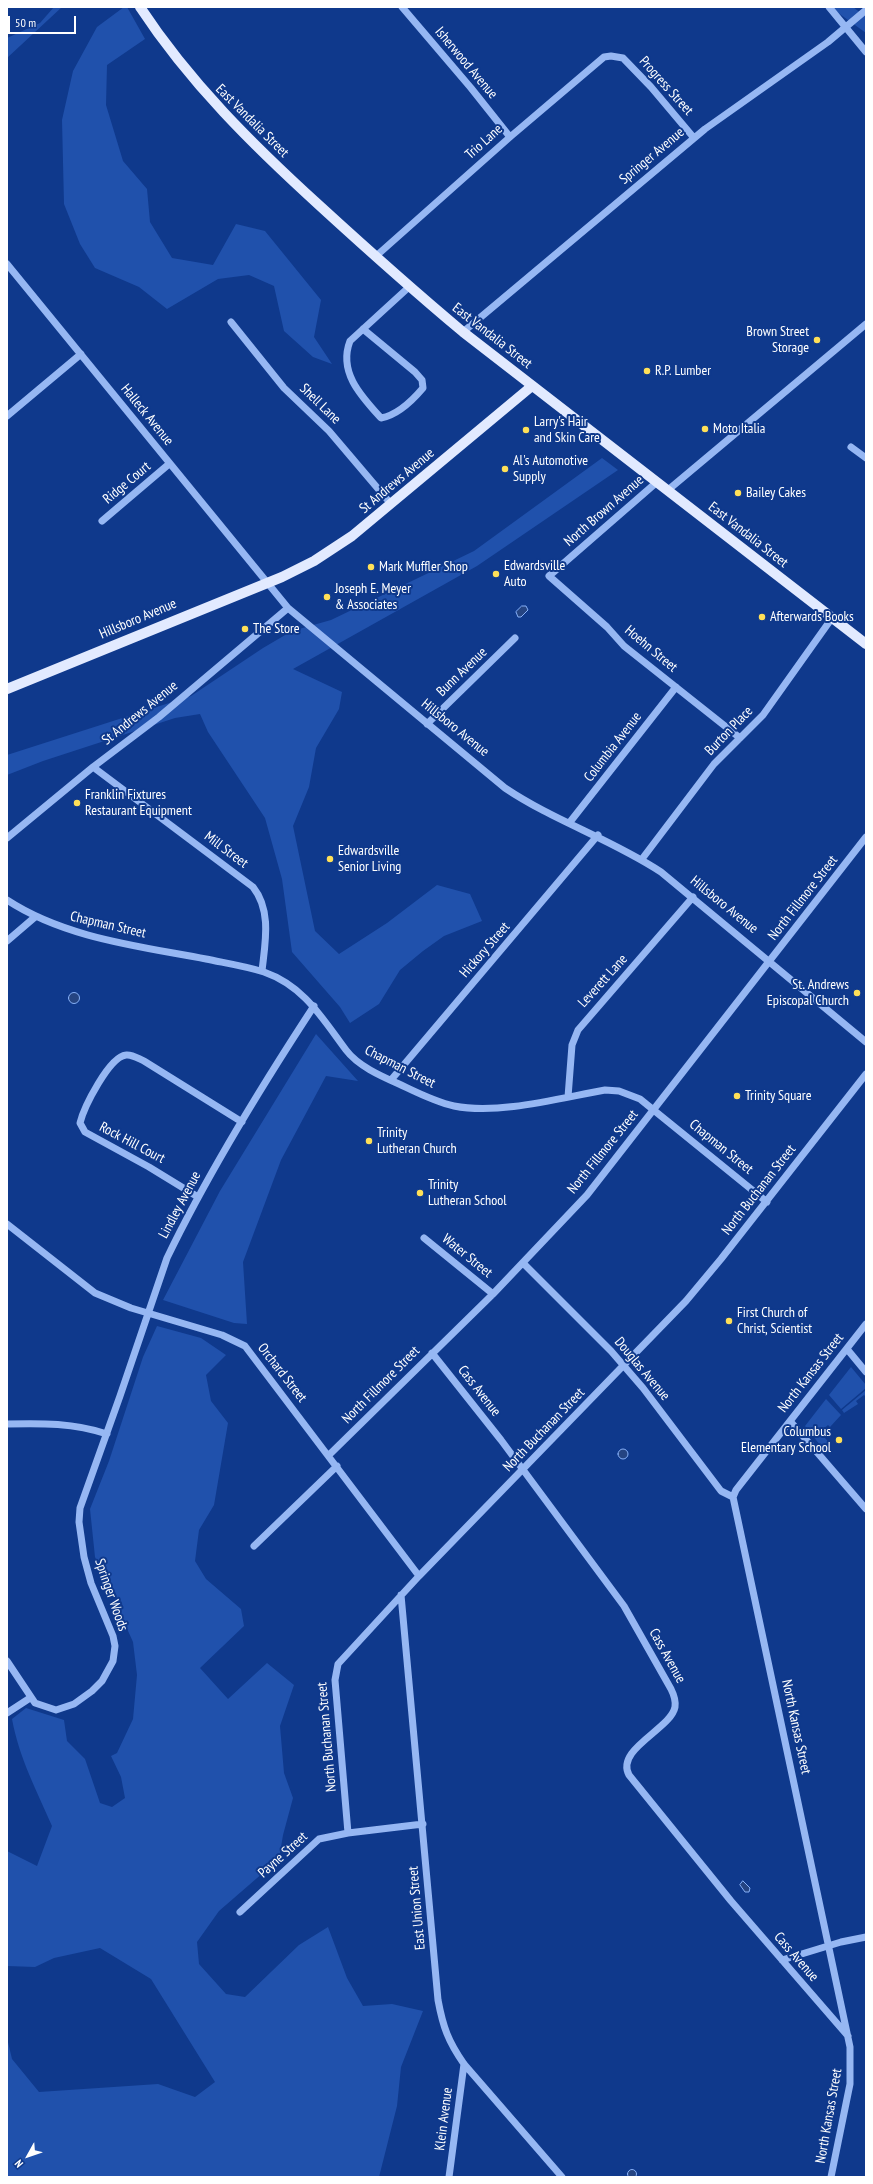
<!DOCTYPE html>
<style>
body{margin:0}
#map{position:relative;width:873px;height:2184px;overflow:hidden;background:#0f398c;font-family:"PT Sans Narrow",sans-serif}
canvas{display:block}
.frame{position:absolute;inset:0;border:8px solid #fff;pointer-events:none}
.north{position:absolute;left:8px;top:2136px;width:40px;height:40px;-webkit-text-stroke:3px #0f398c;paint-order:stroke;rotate:230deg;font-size:11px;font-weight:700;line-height:16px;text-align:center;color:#fff}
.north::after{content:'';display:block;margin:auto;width:14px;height:18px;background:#fff;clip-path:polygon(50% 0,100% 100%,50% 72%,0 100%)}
.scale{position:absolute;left:8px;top:16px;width:68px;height:18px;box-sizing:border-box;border:2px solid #fff;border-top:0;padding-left:5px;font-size:12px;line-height:14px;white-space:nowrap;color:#fff;-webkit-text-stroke:3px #0f398c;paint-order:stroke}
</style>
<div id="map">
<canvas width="873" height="2184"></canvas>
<div class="frame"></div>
<div class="north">N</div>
<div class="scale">50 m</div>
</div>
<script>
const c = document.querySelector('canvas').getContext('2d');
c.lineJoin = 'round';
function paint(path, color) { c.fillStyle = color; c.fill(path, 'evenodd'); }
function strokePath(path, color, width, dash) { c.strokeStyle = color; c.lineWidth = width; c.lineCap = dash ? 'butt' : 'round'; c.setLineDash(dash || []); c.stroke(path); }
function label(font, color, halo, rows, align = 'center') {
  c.font = font + ' "PT Sans Narrow",sans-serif'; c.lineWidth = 4; c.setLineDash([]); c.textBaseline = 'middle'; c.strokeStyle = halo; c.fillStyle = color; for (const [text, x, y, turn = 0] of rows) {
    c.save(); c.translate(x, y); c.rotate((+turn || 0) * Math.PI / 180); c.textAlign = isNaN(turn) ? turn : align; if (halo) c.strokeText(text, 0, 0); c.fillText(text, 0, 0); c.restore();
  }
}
const green = new Path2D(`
 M54 7H62L7 58V38L40 23Z
 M124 7H127L145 39 107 65 106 105 123 161 147 189 150 222 172 258 213 265 236 224 265 231 321 300 314 337 332 364 313 357 284 331 274 286 249 275 218 279 167 309 139 287 95 268 80 244 64 204 62 120 73 71 97 27Z
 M830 7H853L866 17V33Z
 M602 458 618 470 477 566 293 669 342 692 339 709 316 748 309 787 293 826 315 931 339 954 387 923 437 885 470 894 482 921 444 936 423 951 400 970 379 1004 350 1023 340 1007 292 952 282 879 265 818 208 732 200 714 175 718 43 761 7 775V755L191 696 263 648 292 631 331 620 474 551Z
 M316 1034 358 1081 326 1076 281 1160 243 1262 247 1324 234 1323 163 1300 220 1191Z
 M157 1326 201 1338 226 1355 206 1375 211 1401 228 1423 214 1505 199 1530 195 1561 206 1579 241 1609 244 1626 200 1668 228 1699 267 1663 294 1685 280 1726 284 1773 293 1798 283 1835 279 1859 219 1911 197 1942 199 1964 226 1994 245 1997 299 1945 328 1927 347 1978 363 2006 392 2004 423 2011 401 2067 397 2106 379 2177H7V2038L12 2059 39 2092 158 2084 195 2097 215 2082 151 1979 100 1948 54 1958 35 1967 7 1966V1851L37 1866 52 1826C37 1791 19 1758 12 1719L26 1708 64 1720 67 1741 85 1759 100 1803 112 1807 125 1798 121 1777 111 1756 117 1753 133 1719 137 1675 133 1642 95 1557 90 1509 109 1461 143 1357Z
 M851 1367 866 1385V1388L841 1409 829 1395Z
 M866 1390V1397L864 1395 856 1401 858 1404 844 1413 842 1410Z
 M826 1399 841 1415 830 1427 828 1425 820 1432 830 1444 824 1450 805 1426Z`);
const water = new Path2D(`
 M522 606H526L528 610 521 617H518L516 612Z
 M68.5 998a5.5 5.5 0 1 1 11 0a5.5 5.5 0 1 1-11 0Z
 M618 1454a5 5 0 1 1 10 0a5 5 0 1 1-10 0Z
 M743 1881 750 1888 749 1892H745L740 1885Z
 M627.5 2174a4.5 4.5 0 1 1 9 0a4.5 4.5 0 1 1-9 0Z`);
const minor = new Path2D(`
 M402 7 471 88 510 137
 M829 7 866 52
 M375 257 510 137 604 57 611 56 623 58 651 87 694 138
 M7 264 288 608 505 788C554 821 611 839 661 872L866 1042
 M231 322 284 388 329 431 391 504
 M363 329 415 372 422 380 423 388C412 401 398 415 381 418 361 396 338 372 350 341L409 287
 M463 332 705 129 828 42 866 10
 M7 416 81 354
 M851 447 866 458
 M657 482 549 576 607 627 624 646 740 738
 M668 490 866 324
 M102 521 169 464
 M427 724 515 638
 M93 767 253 887C272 911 265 943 262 971
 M570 822 676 687
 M7 838 93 767 159 717 288 608
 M642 859 714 764 763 715 832 618
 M7 900C65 938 138 946 206 959 225 963 245 966 264 972 304 986 322 1018 346 1050 358 1066 381 1076 399 1084 416 1092 435 1102 454 1106 499 1115 560 1098 605 1090L619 1091 640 1099 767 1202
 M7 941 35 917
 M391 1080 598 835
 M568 1097 572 1045 578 1030 693 897
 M198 1197 149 1167 85 1132 80 1123C84 1107 109 1057 126 1055 132 1054 139 1059 144 1061L242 1122
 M7 1224 95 1293 131 1308 222 1335 245 1346 419 1576
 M424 1238 493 1294
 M523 1263 611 1351 643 1388 721 1491 733 1497
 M847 1349 866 1372
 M432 1353 501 1440 624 1606 671 1689C674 1695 676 1700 675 1707 671 1729 615 1749 629 1775L731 1901 848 2036
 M790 1421 866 1509
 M7 1424C42 1423 74 1423 107 1434
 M329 1455 493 1294 587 1195 866 837
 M254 1546 337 1466
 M401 1595 438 2000C443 2027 448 2041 464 2064L562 2177
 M7 1661 35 1703 56 1710 74 1704 92 1691 102 1681 113 1661 115 1646 113 1636 91 1583 84 1557 79 1522 80 1508 120 1396 167 1258C209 1171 261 1087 314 1006
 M7 1713 30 1698
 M348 1833 335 1680 338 1664 419 1576 686 1301 721 1259 866 1074
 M240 1912 319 1839 348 1833 423 1824
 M782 1960 841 1942 866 1937
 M449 2177 464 2064
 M831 2177 850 2084V2047L733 1497 736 1490 866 1324`);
const major = new Path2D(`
 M140 7C190 83 253 145 320 206 367 249 414 291 463 332L866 644
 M7 689 282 577 314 561 352 536 532 386`);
const markers = [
 [817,340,4,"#ffe058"],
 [647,371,4,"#ffe058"],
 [705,429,4,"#ffe058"],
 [526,430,4,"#ffe058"],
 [505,469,4,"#ffe058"],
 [738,493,4,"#ffe058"],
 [371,567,4,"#ffe058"],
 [496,574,4,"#ffe058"],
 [327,597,4,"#ffe058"],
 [762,617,4,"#ffe058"],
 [245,629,4,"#ffe058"],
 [77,803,4,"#ffe058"],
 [330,859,4,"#ffe058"],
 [857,993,4,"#ffe058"],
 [737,1096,4,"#ffe058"],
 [369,1141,4,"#ffe058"],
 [420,1193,4,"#ffe058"],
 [729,1321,4,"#ffe058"],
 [839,1440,4,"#ffe058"]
];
const streetNames = [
 ["Isherwood Avenue",466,63,50],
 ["Progress Street",666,86,48],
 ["East Vandalia Street",252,121,45],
 ["Trio Lane",484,142,-42],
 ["Springer Avenue",652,156,-40],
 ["East Vandalia Street",492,336,38],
 ["Shell Lane",320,404,44],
 ["Halleck Avenue",147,415,51],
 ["St Andrews Avenue",397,481,-40],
 ["Ridge Court",127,483,-40],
 ["North Brown Avenue",604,511,-41],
 ["East Vandalia Street",748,535,38],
 ["Hillsboro Avenue",138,619,-23],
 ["Hoehn Street",651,649,40],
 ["Bunn Avenue",462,672,-44],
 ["St Andrews Avenue",140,713,-39],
 ["Hillsboro Avenue",455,728,39],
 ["Burton Place",729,731,-46],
 ["Columbia Avenue",613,747,-52],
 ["Mill Street",226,850,37],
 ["North Fillmore Street",803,898,-52],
 ["Hillsboro Avenue",724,905,39],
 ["Chapman Street",108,925,13],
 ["Hickory Street",485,950,-49],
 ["Leverett Lane",603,981,-48],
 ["Chapman Street",400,1067,27],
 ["Rock Hill Court",132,1143,28],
 ["Chapman Street",721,1147,39],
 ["North Fillmore Street",603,1152,-51],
 ["North Buchanan Street",759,1190,-52],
 ["Lindley Avenue",180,1205,-62],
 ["Water Street",467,1256,39],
 ["Douglas Avenue",642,1369,50],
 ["Orchard Street",282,1373,52],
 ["North Kansas Street",811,1373,-52],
 ["North Fillmore Street",381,1385,-45],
 ["Cass Avenue",479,1391,52],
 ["North Buchanan Street",544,1430,-46],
 ["Springer Woods",111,1595,71],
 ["Cass Avenue",667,1656,61],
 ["North Kansas Street",796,1727,78],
 ["North Buchanan Street",327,1737,-95],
 ["Payne Street",283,1855,-42],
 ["East Union Street",417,1908,-95],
 ["Cass Avenue",796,1957,49],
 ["North Kansas Street",829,2116,-80],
 ["Klein Avenue",444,2119,-83]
];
const poiNames = [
 ["Brown Street",809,332,"right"],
 ["Storage",809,348,"right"],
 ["R.P. Lumber",655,371],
 ["Larry's Hair",534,422],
 ["and Skin Care",534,438],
 ["Moto Italia",713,429],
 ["Al's Automotive",513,461],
 ["Supply",513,477],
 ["Bailey Cakes",746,493],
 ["Edwardsville",504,566],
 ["Auto",504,582],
 ["Mark Muffler Shop",379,567],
 ["Joseph E. Meyer",335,589],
 ["& Associates",335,605],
 ["Afterwards Books",770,617],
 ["The Store",253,629],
 ["Franklin Fixtures",85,795],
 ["Restaurant Equipment",85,811],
 ["Edwardsville",338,851],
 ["Senior Living",338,867],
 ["St. Andrews",849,985,"right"],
 ["Episcopal Church",849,1001,"right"],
 ["Trinity Square",745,1096],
 ["Trinity",377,1133],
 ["Lutheran Church",377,1149],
 ["Trinity",428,1185],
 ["Lutheran School",428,1201],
 ["First Church of",737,1313],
 ["Christ, Scientist",737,1329],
 ["Columbus",831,1432,"right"],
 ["Elementary School",831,1448,"right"]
];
paint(green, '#2051ac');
paint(water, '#254482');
strokePath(water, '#87b0f7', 1);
strokePath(minor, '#96b7f3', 7);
strokePath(major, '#e2eaff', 10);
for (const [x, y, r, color] of markers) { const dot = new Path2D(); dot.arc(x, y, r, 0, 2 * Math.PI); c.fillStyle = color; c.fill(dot); strokePath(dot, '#0f398c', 1.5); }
label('14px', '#fff', '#0f398c', streetNames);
label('14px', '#fff', '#0f398c', poiNames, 'left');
</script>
